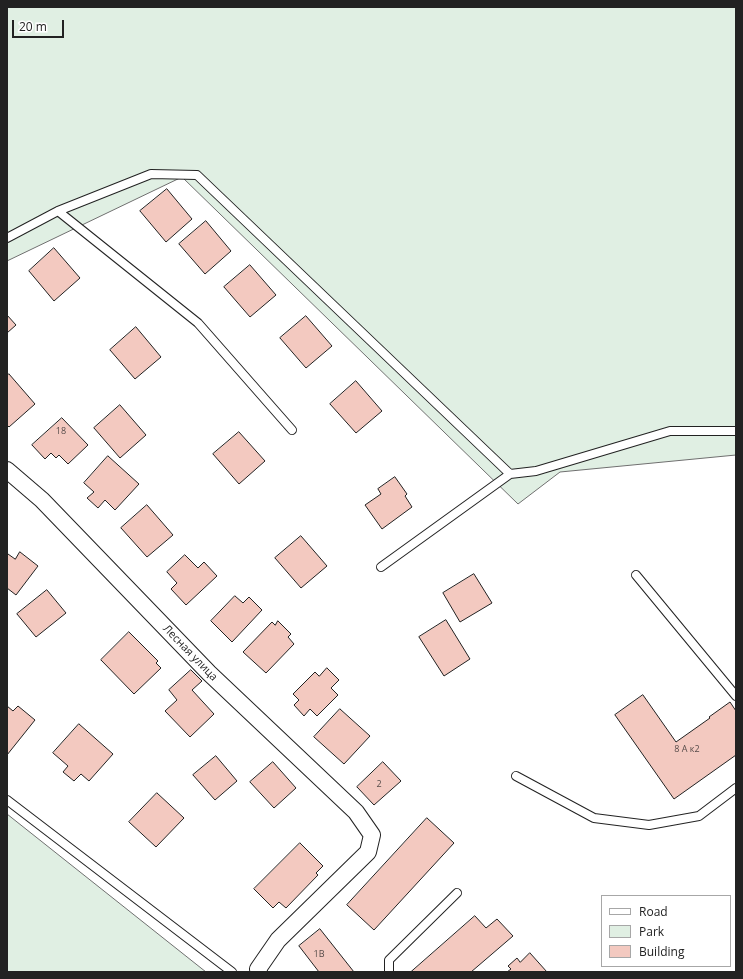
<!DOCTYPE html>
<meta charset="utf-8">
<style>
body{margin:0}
#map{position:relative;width:743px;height:979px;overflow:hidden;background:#fff;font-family:"Open Sans",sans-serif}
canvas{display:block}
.frame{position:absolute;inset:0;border:8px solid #222;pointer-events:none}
.legend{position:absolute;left:601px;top:895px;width:130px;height:72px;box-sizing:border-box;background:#fff;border:1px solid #a7a7a7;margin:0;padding:5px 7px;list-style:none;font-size:12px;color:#222}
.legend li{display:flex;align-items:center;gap:8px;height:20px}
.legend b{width:20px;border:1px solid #a7a7a7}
.scale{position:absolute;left:12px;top:20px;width:52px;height:18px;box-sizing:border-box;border:2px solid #222;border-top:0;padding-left:5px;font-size:12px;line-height:14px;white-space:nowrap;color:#222;-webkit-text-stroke:3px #fff;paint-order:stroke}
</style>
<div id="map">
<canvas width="743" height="979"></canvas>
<div class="frame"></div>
<ul class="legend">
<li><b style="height:5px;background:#fff"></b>Road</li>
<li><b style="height:11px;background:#e0efe3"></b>Park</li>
<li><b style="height:11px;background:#f3c9c0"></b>Building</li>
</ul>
<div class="scale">20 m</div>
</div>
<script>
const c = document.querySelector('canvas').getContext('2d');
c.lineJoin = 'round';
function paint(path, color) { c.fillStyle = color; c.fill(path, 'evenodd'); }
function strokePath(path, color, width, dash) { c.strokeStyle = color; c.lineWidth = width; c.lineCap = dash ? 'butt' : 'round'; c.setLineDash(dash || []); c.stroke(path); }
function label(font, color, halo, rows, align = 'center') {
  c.font = font + ' "Open Sans",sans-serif'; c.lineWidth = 3; c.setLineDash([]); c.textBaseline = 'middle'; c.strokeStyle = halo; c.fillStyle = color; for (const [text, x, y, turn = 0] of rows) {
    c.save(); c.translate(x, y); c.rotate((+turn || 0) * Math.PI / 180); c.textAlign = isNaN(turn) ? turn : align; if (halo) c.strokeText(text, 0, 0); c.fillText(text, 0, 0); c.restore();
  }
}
const green = new Path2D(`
 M7 7H736V455L560 472 518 504 182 177 7 261Z
 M7 814 206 972H7Z`);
const building = new Path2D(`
 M167 189 192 219 166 242 140 211Z
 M206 221 231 251 205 274 179 244Z
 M54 248 80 278 54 301 29 271Z
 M250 265 276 295 250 317 224 287Z
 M7 315 16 325 7 333Z
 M306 316 332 346 306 368 280 338Z
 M136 327 161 357 135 379 110 350Z
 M9 374 35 404 9 427 7 425V376Z
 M356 381 382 411 356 433 330 404Z
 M120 405 146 435 120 458 94 428Z
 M62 418 88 445 68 464 59 455 56 458 51 453 45 459 32 445Z
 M239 432 265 461 239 484 213 454Z
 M108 456 139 484 115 510 105 500 98 508 87 498 94 492 84 483Z
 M395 477 407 494 405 496 412 507 382 529 365 505 381 494 378 489Z
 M147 505 173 535 147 557 121 528Z
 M301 536 327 566 301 588 275 558Z
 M20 552 38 566 16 595 7 588V555L8 554 15 559Z
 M185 555 198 568 204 562 217 576 186 605 171 589 177 583 167 572Z
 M474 574 492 603 460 622 443 593Z
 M47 590 66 613 36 637 17 614Z
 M235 596 243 603 249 597 262 610 232 642 211 621Z
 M446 620 470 659 444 676 419 637Z
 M278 621 291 634 288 637 294 644 266 673 243 652 272 622 275 625Z
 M129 632 158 661 156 663 161 668 134 694 101 660Z
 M327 668 339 680 331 688 338 695 317 716 310 709 304 716 294 705 299 700 293 694 315 672 319 676Z
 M191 670 202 681 192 690 214 714 190 737 165 711 177 700 169 690Z
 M643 695 676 742 710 718 709 717 730 702 736 711V755L674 799 615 715Z
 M7 706 13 711 18 706 35 720 7 755Z
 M340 709 370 736 344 764 314 737Z
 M79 724 113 754 89 781 81 774 74 781 63 772 68 766 53 753Z
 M216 756 237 781 215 800 193 775Z
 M273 762 296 788 274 808 250 782Z
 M383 762 401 781 374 805 357 787Z
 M157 793 184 818 156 847 129 822Z
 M427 818 454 843 374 930 347 905Z
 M300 843 323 866 316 873 318 875 286 908 279 902 273 908 254 889Z
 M475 916 486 928 497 919 513 936 471 972H411Z
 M320 929 354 972H319L299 946Z
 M530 953 547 972H507L511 969 508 966 517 958 520 962Z`);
const service = new Path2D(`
 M58 211 198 323 292 430
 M7 238 58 211 151 174 197 175 510 474
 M381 567 510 474 536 471 670 431H736
 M636 575 736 696
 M516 776 594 818 649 825 699 816 736 788
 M7 800 232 972
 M389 972V960L457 893`);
const minor = new Path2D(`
 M7 470 42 500 209 673 356 812 372 835 368 852 278 940 258 969 259 972`);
const numberNames = [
 ["18",61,431],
 ["8 А к2",687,749],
 ["2",379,784],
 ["1В",319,954]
];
const streetNames = [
 ["Лесная улица",190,653,46]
];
paint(green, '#e0efe3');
strokePath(green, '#6f6f6f', 1);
paint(building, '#f3c9c0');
strokePath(building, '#222', 1);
strokePath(service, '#222', 10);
strokePath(minor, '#222', 18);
strokePath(service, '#fff', 8);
strokePath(minor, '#fff', 16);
label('9px', '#564c4a', null, numberNames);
label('11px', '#222', '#fff', streetNames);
</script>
